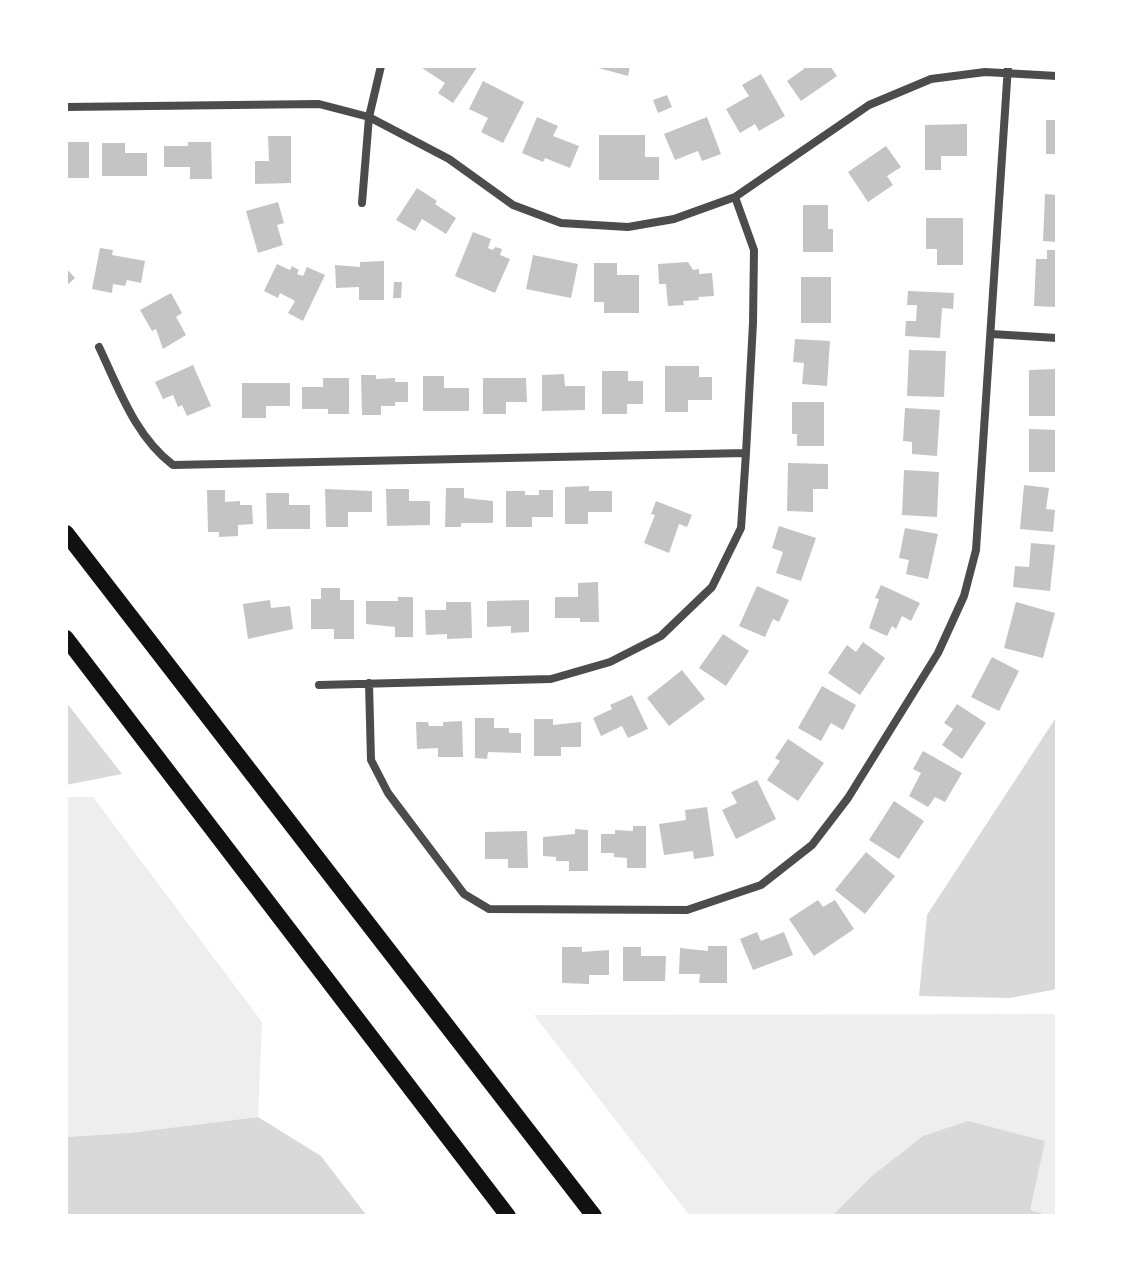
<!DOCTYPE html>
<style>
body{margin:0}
#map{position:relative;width:1123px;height:1282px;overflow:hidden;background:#fff;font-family:Figtree,sans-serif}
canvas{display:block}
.frame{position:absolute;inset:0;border:68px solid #fff;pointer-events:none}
</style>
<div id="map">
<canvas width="1123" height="1282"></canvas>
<div class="frame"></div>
</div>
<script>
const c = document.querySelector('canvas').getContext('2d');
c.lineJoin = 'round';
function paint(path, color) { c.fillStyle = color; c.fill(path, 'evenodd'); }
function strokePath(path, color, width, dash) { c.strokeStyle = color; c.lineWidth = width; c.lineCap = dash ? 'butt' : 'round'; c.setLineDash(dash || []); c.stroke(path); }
const green = new Path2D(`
 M66 797H93L262 1022 258 1117 129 1133 66 1137Z
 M1057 1014V1216L1029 1211 923 1136 873 1175 832 1216H690L534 1015Z`);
const water = new Path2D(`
 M66 702 122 774 66 785Z
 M1057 716V989L1010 998 919 996 927 915Z
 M258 1117 321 1156 367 1216H66V1137L129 1133Z
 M968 1121 1045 1141 1030 1210 1051 1216H832L873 1175 923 1136Z`);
const building = new Path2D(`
 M419 66H478L453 103 438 93 445 83Z
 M591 66H630L628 76Z
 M802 66H830L837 76 801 101 787 81 804 69Z
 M761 74 785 116 759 131 755 124 740 133 726 109 749 96 742 85Z
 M483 81 524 102 503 143 481 132 488 118 469 109Z
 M667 95 672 107 658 113 653 100Z
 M537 117 558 126 553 136 579 146 570 168 545 158 543 162 522 153Z
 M707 117 721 154 702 161 698 151 675 160 664 134Z
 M1046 120H1057V154H1046Z
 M967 124V156H941V170H925V125Z
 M599 135H645V157H659V180H599Z
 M268 136H291V183L255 184V161H269Z
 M66 142H89V178H68Z
 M188 142H211L212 179H190V167H164V146H188Z
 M102 143H125V153H147V176H102Z
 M886 146 901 167 887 176 893 185 868 202 848 172Z
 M417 188 437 201 435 204 456 218 446 234 422 219 415 231 396 220Z
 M1045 194 1057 195V242L1043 241Z
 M278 202 284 223 277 225 283 245 258 253 246 211Z
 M803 205H828V229H833V252H803Z
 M926 218H963V265H937V249H926Z
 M473 232 491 239 488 248 493 250 495 247 502 249 500 255 510 259 495 293 455 276Z
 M100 248 113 250 112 255 145 261 141 283 127 280 125 286 113 284 112 293 92 289Z
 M1047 250H1057V307L1034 306 1036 259H1047Z
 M533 255 578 264 571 298 526 289Z
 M384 261V300H359V287L336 288 335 265 360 267V262Z
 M688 262 693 270 699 269V274L712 273 714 296 698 297 699 300 683 301 684 305 668 306 666 284H659L658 264Z
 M594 263H617V275H639V313H604V302H594Z
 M277 264 290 270 292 266 299 270 297 274 303 276 307 267 325 275 303 321 288 313 295 301 280 293 278 298 264 291Z
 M66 268 75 278 66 286Z
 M801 277H831V323H801Z
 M394 282H402L401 298H393Z
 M908 291 954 293 953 309 942 308 940 338 905 336 906 321H916L917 305H907Z
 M171 293 182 313 176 317 186 335 163 349 156 329 152 331 140 310Z
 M795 339 830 341 827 386 802 384 804 363 793 362Z
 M909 350 946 351 944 397 907 396Z
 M193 365 211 406 187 416 182 405 178 407 173 395 163 399 155 382Z
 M665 366H699V377H712V400H688V412H665Z
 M1057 369V416H1029V370Z
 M602 371H628V381H643V404H627V414H602Z
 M564 374 565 386H585V410L542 411V375Z
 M361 375H376V379L395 378V382H408V402H395V406H381V415H362Z
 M423 376H444V388H469V411H423Z
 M323 378H349V414H328V409H302V387H323Z
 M483 378H526L527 402H506V414H483Z
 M242 383H290V406H266V418H242Z
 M792 402H824V446H797V434H792Z
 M905 408 940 410 937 456 912 454V442L903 441Z
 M1029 429 1057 430 1055 472H1029Z
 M788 463 828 464V489H813V512L787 511Z
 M904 470 939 472 937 517 902 515Z
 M1024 485 1049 488 1046 509 1055 510 1053 532 1020 529Z
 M589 486V491H612V512H588V524H565V487Z
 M446 488H464V498L493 501V523H461V527H445Z
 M325 489 372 491V512H348V527H326Z
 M386 489H409V501H430V525L387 526Z
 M207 490H225V502L240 501V505H252L253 524 238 525V536L219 537V532H208Z
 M539 490H553V517H532V527H506V491H525V495H539Z
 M266 493H289V505H310V529H267Z
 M656 501 692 515 687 527 679 524 669 553 644 543 655 515 651 514Z
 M779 526 816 538 801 581 776 573 783 552 772 548Z
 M905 528 938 534 928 579 906 574 909 560 899 558Z
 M1031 543 1055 545 1050 591 1013 587 1015 566 1029 567Z
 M598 582 599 622H580V618H555V597H578V583Z
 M881 585 920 603 911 621 902 616 896 629 892 626 887 636 869 628 879 599 875 598Z
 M757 586 789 600 779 622 773 619 765 637 739 626Z
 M321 588H340V600H354V639H334V629H311V599H321Z
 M398 597H413V637H395V627L366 624V601H398Z
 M270 600 271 608 290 606 293 629 248 639 243 604Z
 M529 600V632L511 633V626L487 627V601Z
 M446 602H471L472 638 447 639V634L426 635 425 610H446Z
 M1016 602 1055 613 1043 658 1004 648Z
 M723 634 749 651 726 686 699 668Z
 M863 642 885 658 860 695 828 673 847 645 856 652Z
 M992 657 1019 671 999 711 971 697Z
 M682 670 705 699 669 726 647 698Z
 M822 686 856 705 843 730 831 723 821 741 798 728Z
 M632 695 648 729 628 738 622 726 601 736 593 718 612 709 610 705Z
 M957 704 986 723 962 759 942 745 953 729 944 723Z
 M475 718H494V728H509V733H521V753L488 752 487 759 475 758Z
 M534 719H553V725L581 722V747H561V756H534Z
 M462 721 463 757H438V748L417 749 416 722H428L429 726H443V722Z
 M788 739 824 763 798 801 767 780 780 761 775 758Z
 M923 751 962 773 945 802 935 797 928 807 909 796 921 773 913 769Z
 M757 780 776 819 736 839 722 810 737 803 731 792Z
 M894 801 924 821 899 859 869 840Z
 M707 807 714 856 694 859 693 851 664 855 659 824 686 820 685 810Z
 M633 826H646V868H627V858L614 857V853H601V834H615V830L633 831Z
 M575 829 588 830V871H569V861H556V857L543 856V837L575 834Z
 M527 831 528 868H508V859H485V832Z
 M866 852 895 876 865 914 835 890Z
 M818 900 823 907 835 900 854 929 814 956 789 919Z
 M757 932 761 941 784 932 793 955 753 970 740 939Z
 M708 946H727V983H699L700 974H679L680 948 708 951Z
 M562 947H582V952L609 950V975H589V984L562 983Z
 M623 947H641V956H666L665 981H623Z`);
const minor = new Path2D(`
 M66 107 319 104 369 117 449 159 513 205 561 223 628 227 674 219 735 197 869 105 931 79 985 72 1057 76
 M362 203 369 117 381 66
 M991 334 1057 338
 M99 347C119 389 135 436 173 465L746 453
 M369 683 371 760 388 793 464 894 489 909 687 910 761 885 812 845 848 798 938 653 964 596 976 550 1008 66
 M319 685 551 679 610 662 661 636 712 587 741 528 746 453 753 323 754 250 735 197`);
const motorway = new Path2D(`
 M66 533 594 1216
 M66 638 508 1216`);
paint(green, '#eee');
paint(water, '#d9d9d9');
paint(building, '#c4c4c4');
strokePath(minor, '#4c4c4c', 8);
strokePath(motorway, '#111', 16);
</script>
